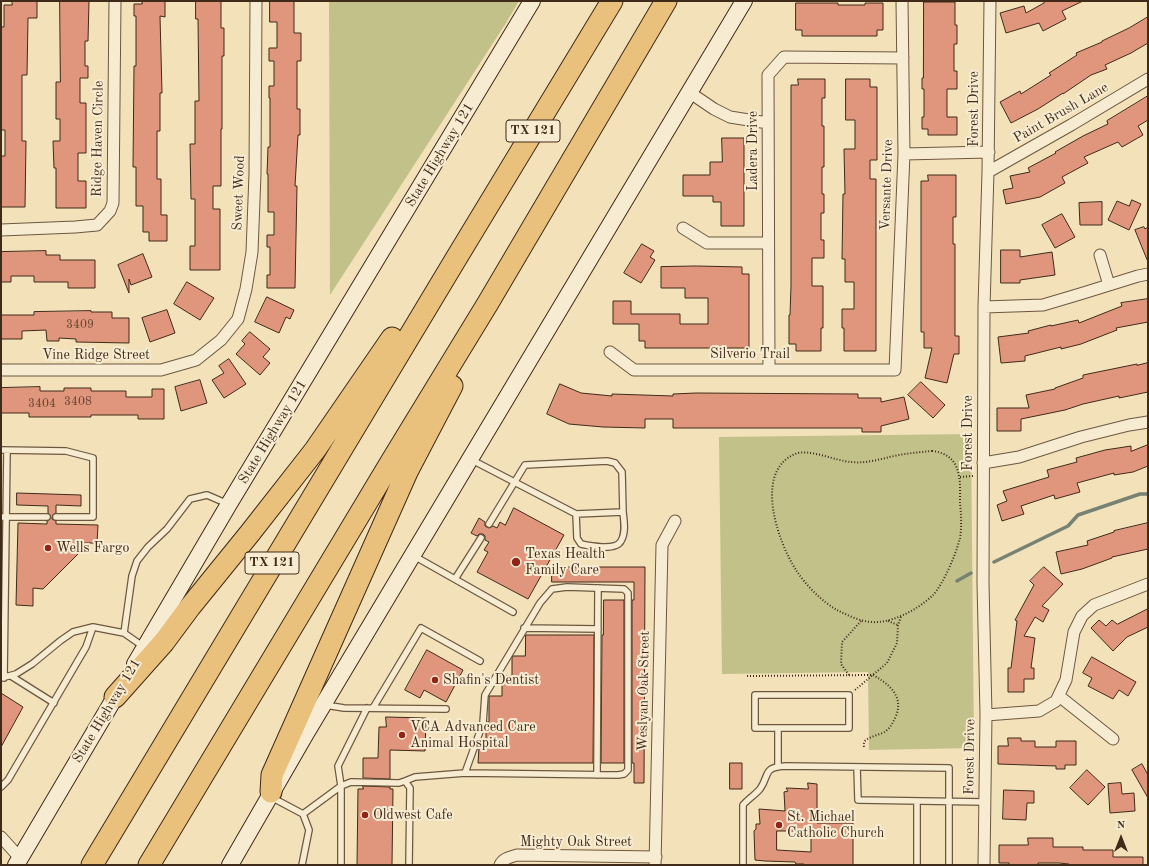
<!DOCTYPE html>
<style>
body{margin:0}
#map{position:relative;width:1149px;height:866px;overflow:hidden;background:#f2e1b9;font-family:"Old Standard TT",serif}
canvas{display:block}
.frame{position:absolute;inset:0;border:2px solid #402a19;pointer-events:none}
.north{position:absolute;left:1101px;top:818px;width:40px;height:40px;-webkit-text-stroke:3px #f7ecd2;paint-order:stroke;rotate:0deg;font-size:11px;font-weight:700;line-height:16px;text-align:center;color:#402a19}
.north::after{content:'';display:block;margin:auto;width:14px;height:18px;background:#402a19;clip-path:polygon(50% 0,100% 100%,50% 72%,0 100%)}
</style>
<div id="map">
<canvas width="1149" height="866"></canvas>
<div class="frame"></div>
<div class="north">N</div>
</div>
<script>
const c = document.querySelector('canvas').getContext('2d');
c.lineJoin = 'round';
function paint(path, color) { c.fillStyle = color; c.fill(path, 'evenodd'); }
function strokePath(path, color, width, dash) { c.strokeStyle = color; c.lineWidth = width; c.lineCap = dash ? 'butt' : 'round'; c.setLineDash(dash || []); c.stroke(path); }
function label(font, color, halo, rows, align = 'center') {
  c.font = font + ' "Old Standard TT",serif'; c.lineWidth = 4; c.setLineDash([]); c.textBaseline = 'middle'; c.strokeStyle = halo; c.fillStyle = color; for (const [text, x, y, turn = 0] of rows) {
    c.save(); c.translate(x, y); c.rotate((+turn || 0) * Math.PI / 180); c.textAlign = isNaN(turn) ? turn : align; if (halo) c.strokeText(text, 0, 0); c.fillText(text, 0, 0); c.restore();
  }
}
const green = new Path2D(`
 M329 1H519L506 23 330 295Z
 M971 434 974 748 869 750 868 672 722 674 719 437Z`);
const stream = new Path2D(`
 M994 562 1068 526 1078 515 1140 494H1148
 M957 581 971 573`);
const building = new Path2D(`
 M12 1H37V18H28L27 75H22V141H26L25 207H1V156H5V130H1V27H4V5H12Z
 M60 1H89L88 41H85V66H88V78H80V103H86V153H78V181H86V208H56V168H54L53 141H60V119H56V82H60Z
 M142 1H165V17L160 16 162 93H160V131H157V179H161V215H167V241H149V232H143V206H136V167H133L134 66H136V16H134V4H142Z
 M196 1H221V28H224V56H222V129H221V186H213V209H220V270H190V246H195V199H191L190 144H195V101H199L198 19H196Z
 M270 1H294V33H301V61H297V109H300V135H298L295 186H297L295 288H267V275H270V247H267V235H274V212H268V174H267L268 147H270V98H269V86H274V61H269V48H277V22H270Z
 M1043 1H1083L1062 11 1066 19 1043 31 1039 23 1006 33 1000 13 1024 6 1026 13 1044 3Z
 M924 2H955V25H957V44H954V71H957V89H947V117H957V135H928V129H922V117H924V89H922V78H923Z
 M796 3H838V5H865V3H883V30H877V36H802V30H796Z
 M1148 17V43L1131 53 1105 65 1107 69 1091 75 1063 94V93L1038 109 1011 123 1000 102 1020 91 1021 94 1051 75 1049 73 1077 55 1076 53 1102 42V41L1129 28Z
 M798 79H825V98H822V126H824V167H822V194H824V213H821V240H824V258H812V286H823V328H821V351H796V344H789V315H790L791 286V85H798Z
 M846 79H870V87H877V160H870V179H876V351H844V328H842V309H854V282H845V259H842L843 194H845L844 149H855V120H846Z
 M1148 96V120L1138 126 1143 135 1122 147 1118 142 1084 157 1088 163 1062 177 1065 183 1040 197 1006 204 1003 190 1013 188 1010 176 1030 172 1028 168 1056 153 1055 152 1083 136 1108 124 1107 121Z
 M722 138H744V226H721V202H713V196H683V175H710V162H722Z
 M928 175H956V217H953V244H955V336H959V354H954L947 383 925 378 932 348H924V332H921V181H928Z
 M1132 200 1141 204 1129 230 1108 220 1117 201 1129 206Z
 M1102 202V225H1080L1079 203Z
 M1062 214 1075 237 1055 248 1042 225Z
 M1144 227 1145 229 1148 227V262L1135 230Z
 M642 244 654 251 650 257 655 260 641 283 624 273Z
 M1001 250H1020V257L1052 252 1055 275 1020 280V283H1001Z
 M46 251V255H60V260H95V288H68V282H34V276H11V282H1V252Z
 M143 254 152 277 131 285 129 279V293L118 265Z
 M697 266 742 267V274H749V348H645V341H639V324H613V301H631V314H680V324H708V298H685V288H661V267Z
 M187 282 214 298 200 320 174 304Z
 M267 297 294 310 290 319 286 317 279 333 255 322Z
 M1148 299V322L1116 328 1117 330 1081 344 1061 349V347L1025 356V361L1001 363 998 337 1029 333 1028 331 1051 325V326L1078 320 1079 323 1122 306 1121 303Z
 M167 310 175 333 150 342 142 318Z
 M91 311V312H112V318H129V343L76 342V339L59 338V341H47L46 330 22 331V339H1V315H34V312Z
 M250 332 270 349 263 357 270 363 260 375 236 354 245 344 242 341Z
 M229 359 246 384 224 398 212 380 224 373 219 366Z
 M1148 363V392L1119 398V396L1083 404 1065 410 1021 419V431H997V408H1029L1026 395 1055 389V388L1083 378V375L1137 364V365Z
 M200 380 207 403 181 411 175 387Z
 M921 382 945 405 933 418 908 395Z
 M560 384 581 393 612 396V394L673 396V394L696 393 858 394V398H881V402L904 397 909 419 881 426V432H862V428H673V419H645V428L603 427 569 424 547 414Z
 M40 387V391H64V388H91V391H126V397H152V389H164V419H138V415H91V417H29V413H1V388Z
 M1148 445V466L1133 472 1114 475V473L1077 483 1080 492 1055 499 1054 495 1021 506 1024 514 1002 521 997 505 1007 501 1003 491 1049 477 1047 470 1077 462 1076 458 1105 450 1131 446V451Z
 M17 493 81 495V506L56 505V513L53 515 52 519 56 521V524L98 525 97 543H79V553L43 589 33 588V606L16 605 18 523 47 524V521L50 519 51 517 48 513V506L17 505Z
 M514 508 564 535 528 599 477 572 488 552 484 550 489 542 485 540V536L483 534H479L477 536 471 533 479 518 485 522V526L489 528 493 526 497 528 500 522 505 525Z
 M1148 523V549L1112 557V558L1082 569 1061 574 1056 552 1088 545 1087 541 1114 532V531Z
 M552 567H645L644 783H634V763H632V600H634V582H552Z
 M1044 567 1063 584 1042 606 1049 610 1043 622 1035 617 1024 636 1035 638 1031 668H1034V679H1024V692H1008V668H1011L1017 621 1015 620 1034 585 1030 581Z
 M604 600H624V763H601L602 635H603Z
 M1148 609V627L1127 637 1113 651 1091 628 1099 620 1106 626 1112 620 1117 624Z
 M526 635H594L593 763H478L479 747H486V727L487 722H489V696H502V676H512V658L513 656H525Z
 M427 650 463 670 446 702 424 690 420 698 405 690Z
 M1092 657 1136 682 1128 696 1119 690 1113 699 1088 686 1092 678 1083 673Z
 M1 693 23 707 1 747Z
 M386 717 426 718 425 751 390 750V779L363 778V758H378L379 727H386Z
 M1008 738H1021V741H1035V747H1056V741H1076V765H1065V769H1056V766L998 764V746H1008Z
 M730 763H742V789H730Z
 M1142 764 1148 775V798L1132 770Z
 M1087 770 1105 787 1088 805 1070 788Z
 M808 783 817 784V823H853V865H804V864H796L795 862 765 861 755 860 754 831 756 829V824H760L759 809 785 811 784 792 788 791 786 788 808 789ZM777 831H811V852L777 850Z
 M1121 783 1122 794 1134 793 1135 811 1110 813 1108 784Z
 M363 786 390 787V789H393L392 865H357L358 789H363Z
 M1004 790 1034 791V803H1027L1026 820 1003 819Z
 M1028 838H1053V847H1083V850H1113V857H1143V865H1069V864L1059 863H1038V865H1009V863H999V845H1028Z`);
const path = new Path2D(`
 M932 451C942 452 951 456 956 466 961 477 960 490 960 502 961 514 962 526 960 538 956 554 944 583 933 595 919 609 891 624 871 622 859 621 847 615 837 610 821 601 805 584 796 570 778 542 753 472 795 454 808 448 836 461 851 462 868 464 883 458 899 455 910 453 921 452 932 451Z
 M960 477 973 476
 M888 621 898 625
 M849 675 841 664 842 642 862 620
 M747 676 873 675C889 684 904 696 896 716 893 722 891 727 886 731 880 735 871 736 866 740 863 742 864 745 864 748
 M855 690 887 663 897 643 898 625 901 617`);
const lane = new Path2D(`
 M1 450 66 451 93 458V517H56
 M472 460 576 514 623 512 622 472 615 463 607 461 525 465 489 524
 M576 514 577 538 581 544C590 546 616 551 621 541 626 533 624 521 623 512
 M1 517H47
 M414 556 513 612
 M455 579 481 538
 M524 628 598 629
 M124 633 132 576 137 561 148 547 167 529 190 499 207 495 228 504
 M11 676 54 703
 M1 678 16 674 32 664 60 641 73 632 93 627 124 633 144 647
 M4 678 7 451
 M325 705 344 708 446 709
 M373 708 421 628 480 661
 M778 767V728H755V695H849V728H778
 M857 767 858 800 985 802
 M597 775 598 588
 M405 781 415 777 465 773 483 723 485 695 540 603 552 589 567 587 624 589 628 593V770L624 774 618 775 465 773
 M1 787 8 780 86 647 93 627
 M271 797 303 814 309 830 302 865
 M303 814 341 786 351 782 399 783 405 781 410 788 409 865
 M341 865V786L338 766 367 708
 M743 865V805C748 799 755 795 760 789 770 775 762 767 786 766L949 768V865
 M917 865V801`);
const street = new Path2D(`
 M689 92 714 109 730 117 768 123
 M904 154 989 152
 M988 172 1071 125 1148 79
 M683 228 707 243H768
 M1 230 75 227 97 225 110 211 113 203 115 1
 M1100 255 1109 285
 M984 307 1043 305 1080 294 1138 276 1148 274
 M610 352 634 370H895L904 154 902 1
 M769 369 768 75 784 57 903 58
 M1 370H161L196 360 221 340 238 319 246 289 252 252 255 174 256 1
 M983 463 1019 457 1081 437 1129 425 1148 422
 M1059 696 1113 739
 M986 715 1039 711 1056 701 1066 680 1074 632 1082 616 1094 605 1148 584
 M1 837 20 858
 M500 865C503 858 511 857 517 855L656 857
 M655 865 662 545 675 521
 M984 865 986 715 983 583 984 307 988 172 990 1`);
const secondary = new Path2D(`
 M135 664 229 504 532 1
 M16 865 121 687
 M230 865 305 735 744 1`);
const highway = new Path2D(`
 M115 697 164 642 190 607 250 533 315 450 392 338
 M271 792 272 775 407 472 452 386
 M92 865 454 262 612 1
 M149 865 391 462 488 303 666 1`);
const markers = [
 [48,548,4,"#8f2418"],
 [516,562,5,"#8f2418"],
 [435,680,4,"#8f2418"],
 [402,735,4,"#8f2418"],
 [365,815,4,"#8f2418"],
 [779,825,4,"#8f2418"]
];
const numberNames = [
 ["3409",80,325],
 ["3408",78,402],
 ["3404",42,404]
];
const shields = [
 [533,131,54],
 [272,563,54]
];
const shieldNames = [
 ["TX 121",533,131],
 ["TX 121",272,563]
];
const streetNames = [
 ["Forest Drive",974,109,-90],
 ["Paint Brush Lane",1061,113,-30],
 ["Ridge Haven Circle",98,139,-89],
 ["Ladera Drive",753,151,-90],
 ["State Highway 121",440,155,-59],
 ["Versante Drive",887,185,-88],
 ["Sweet Wood",239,193,-88],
 ["Silverio Trail",750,354],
 ["Vine Ridge Street",96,355],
 ["State Highway 121",273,432,-59],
 ["Forest Drive",968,433,-90],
 ["Weslyan Oak Street",644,691,-89],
 ["State Highway 121",107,711,-59],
 ["Forest Drive",970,757,-89],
 ["Mighty Oak Street",576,842]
];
const poiNames = [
 ["Wells Fargo",56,548],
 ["Texas Health",525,554],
 ["Family Care",525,570],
 ["Shafin's Dentist",443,680],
 ["VCA Advanced Care",410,727],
 ["Animal Hospital",410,743],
 ["Oldwest Cafe",373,815],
 ["St. Michael",787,817],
 ["Catholic Church",787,833]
];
paint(green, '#c2c18a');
strokePath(stream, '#778275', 3.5);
paint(building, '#e0967c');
strokePath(building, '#402a19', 1);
strokePath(lane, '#6c5841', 8);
strokePath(street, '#6c5841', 13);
strokePath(secondary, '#402a19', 18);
strokePath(highway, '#402a19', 23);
strokePath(path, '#402a19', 2, [1, 2]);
strokePath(lane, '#f7ecd2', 5.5);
strokePath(street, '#f7ecd2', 11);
strokePath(secondary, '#f7ecd2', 16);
strokePath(highway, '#e9c07c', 21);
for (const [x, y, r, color] of markers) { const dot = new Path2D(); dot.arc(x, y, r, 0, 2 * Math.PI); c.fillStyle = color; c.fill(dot); strokePath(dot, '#f7ecd2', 1.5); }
label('12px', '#684532', null, numberNames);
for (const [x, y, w] of shields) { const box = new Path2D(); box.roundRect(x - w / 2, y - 11, w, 22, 3); c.fillStyle = '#f7ecd2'; c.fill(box); strokePath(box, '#402a19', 1); }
label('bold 13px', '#402a19', null, shieldNames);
label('14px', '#402a19', '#f7ecd2', streetNames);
label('14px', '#402a19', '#f7ecd2', poiNames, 'left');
</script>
